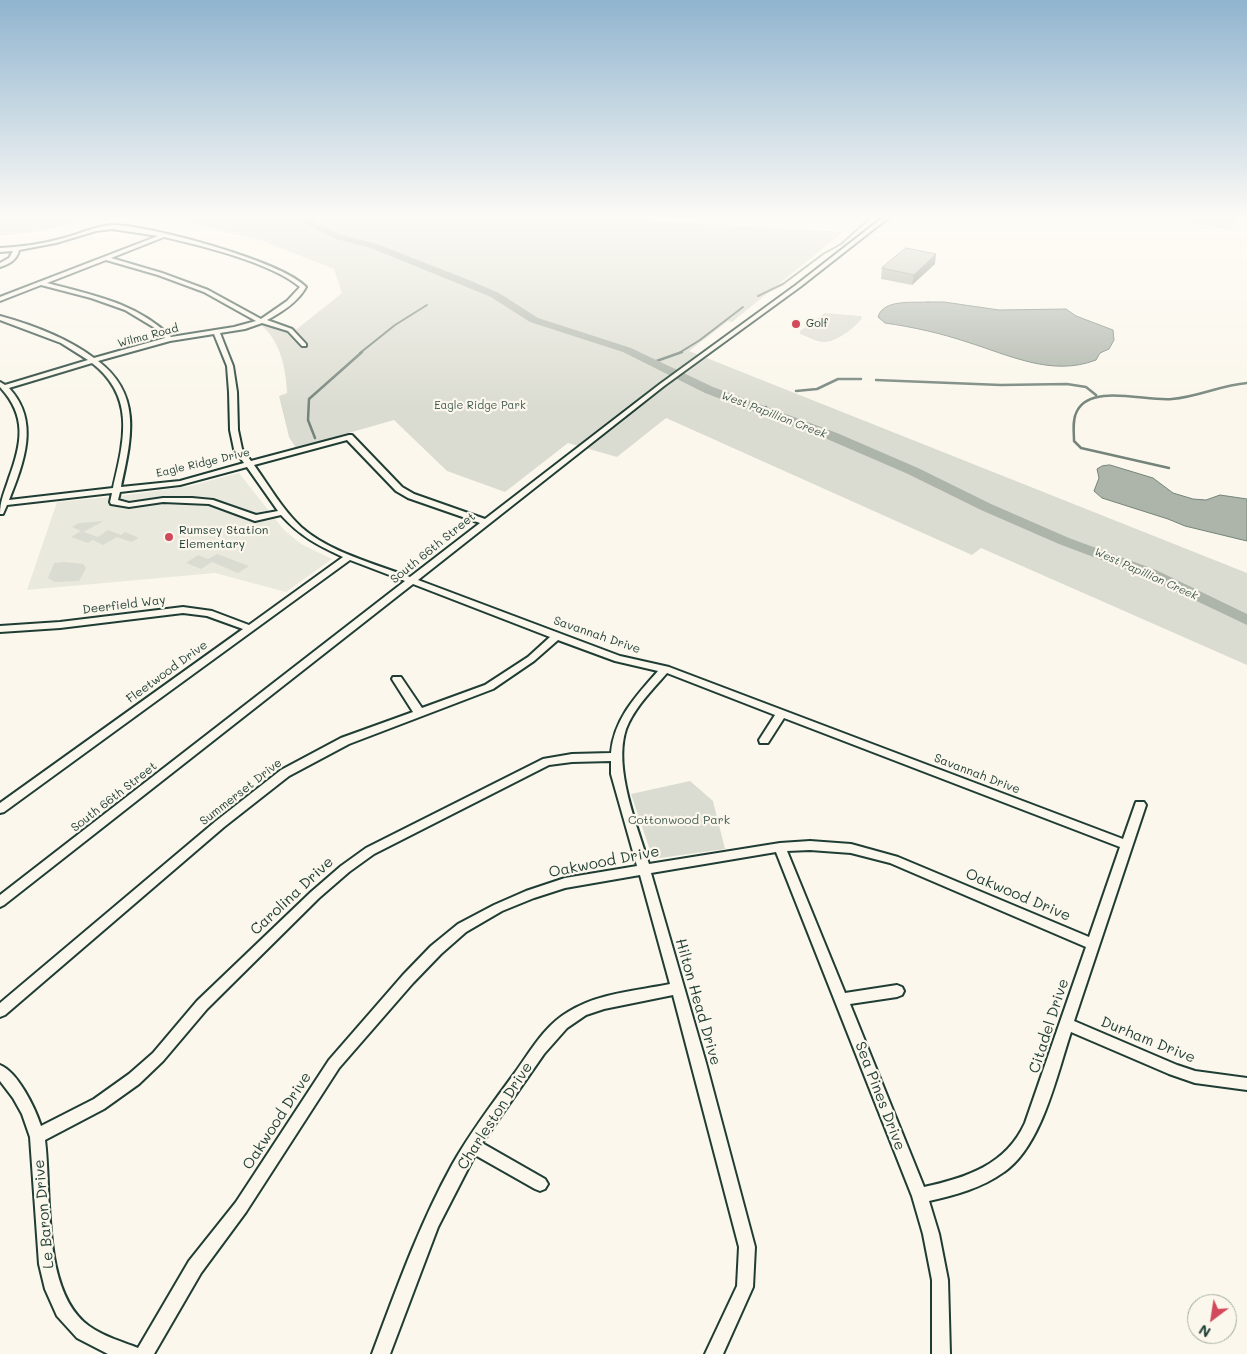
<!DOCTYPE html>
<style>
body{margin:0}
#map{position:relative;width:1247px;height:1354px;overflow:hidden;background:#fbf7ec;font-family:Mali,sans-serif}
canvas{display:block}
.north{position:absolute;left:1187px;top:1294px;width:50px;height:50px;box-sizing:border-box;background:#fbf7ec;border:1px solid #a3ada2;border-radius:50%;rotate:211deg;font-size:14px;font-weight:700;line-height:20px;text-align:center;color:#1f3d34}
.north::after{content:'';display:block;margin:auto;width:18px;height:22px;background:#d1495b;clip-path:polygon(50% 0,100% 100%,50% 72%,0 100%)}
</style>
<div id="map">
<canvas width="1247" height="1354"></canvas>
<div class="north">N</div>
</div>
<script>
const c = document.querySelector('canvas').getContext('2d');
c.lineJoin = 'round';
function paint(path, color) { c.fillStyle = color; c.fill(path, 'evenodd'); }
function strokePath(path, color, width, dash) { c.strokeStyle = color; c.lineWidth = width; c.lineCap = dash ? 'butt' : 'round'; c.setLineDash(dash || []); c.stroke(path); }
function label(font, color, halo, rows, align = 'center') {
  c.font = font + ' Mali,sans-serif'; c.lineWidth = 4.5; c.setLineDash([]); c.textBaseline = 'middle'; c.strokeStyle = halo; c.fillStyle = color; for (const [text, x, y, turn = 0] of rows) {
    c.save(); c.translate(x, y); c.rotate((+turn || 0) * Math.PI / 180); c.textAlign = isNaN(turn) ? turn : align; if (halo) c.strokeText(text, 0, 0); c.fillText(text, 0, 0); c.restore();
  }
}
const built = new Path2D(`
 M239 473 284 530 301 544 332 559 286 592 215 573 27 590 57 502 121 496 190 486Z`);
const green = new Path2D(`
 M0 218H93L40 231 0 236Z
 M168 218H607L843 232 732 322 728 321 689 351 1247 573V665L981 548 972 555 666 418 617 457 568 443 505 492 447 471 394 420 296 448 289 437 279 396 287 393C286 369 281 342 261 325L271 320 297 329 342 293 334 269 260 240Z
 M1180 218H1233L1235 223 1231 230 1188 222Z
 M825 313 861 316 862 318C855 328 836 342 824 342 816 342 807 336 800 334V331Z
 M104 521 83 532 98 537 108 530 121 535 125 532 139 538 131 542 117 537 103 545 93 540 88 543 71 537 81 531 72 527 79 523Z
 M217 554 249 566 238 573 212 562 201 569 186 563 198 555 208 559Z
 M65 562 83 564 86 568 79 581 55 582 48 578 54 563Z
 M690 781 713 801 725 849 653 859 631 794Z`);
const water = new Path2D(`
 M928 302H944L999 310 1066 309 1076 316 1113 330 1114 340 1109 349 1100 353 1096 360C1052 377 1009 355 967 342 940 333 913 327 885 323L878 317C883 299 912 303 928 302Z
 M1110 465 1153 478 1173 493 1193 499 1206 500 1220 495 1247 499V541L1185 526 1168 519 1102 498 1094 491 1099 478 1097 469 1102 466Z`);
const streamFar1 = new Path2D(`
 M758 296 783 284 823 254 841 244 870 218
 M360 353 395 325 427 305
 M679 353 700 340 743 307`);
const stream = new Path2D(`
 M651 363 682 352
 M876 380 1001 385 1067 384 1086 387 1096 395
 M796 391 817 389 838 379H861
 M759 409 766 407
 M315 438 308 420 309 399 362 352
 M1169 468 1081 448 1074 441C1074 431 1072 420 1077 411 1091 383 1147 402 1172 399 1198 397 1221 385 1247 383`);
const river = new Path2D(`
 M294 218H306L342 235 377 244 471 281 499 293 538 318 631 348 713 387 837 433 918 468 991 504 1069 538 1156 570 1247 614V625L1144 576 1059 544 981 510 908 474 827 439 705 393 623 352 530 322 491 297 371 248 336 239Z`);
const minor = new Path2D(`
 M882 218H888L800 287 664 386 418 580 620 656 669 667 1123 839 1136 802H1144L1146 805 1074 1021 1177 1065 1195 1071 1247 1078V1090L1195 1083 1169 1074 1071 1032C1057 1074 1042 1146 1004 1172 982 1188 955 1195 929 1201L939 1234 948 1280 950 1354H932V1280L923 1234 912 1196 776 852 651 873 706 1063 755 1247 753 1287 723 1354H705L737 1286 739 1247 673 995 604 1009 586 1015 567 1028 544 1054 482 1143 545 1179 548 1184 545 1189 540 1191 535 1189 475 1155 438 1227 390 1354H372C396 1290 419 1225 452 1165 470 1133 492 1104 514 1074 530 1052 544 1026 568 1012 598 993 636 991 670 984L640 875 565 888 534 898 502 911 466 932 441 954 413 983 339 1068 246 1212 201 1273 154 1354H108L77 1338 57 1316 45 1289 39 1264 30 1137 22 1114 13 1098 0 1081V1065C18 1072 35 1108 41 1126L94 1099 129 1074 153 1053 197 1001 311 892 341 866 366 848 543 759 572 754 611 753C614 719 636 696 658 671L615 661 558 640 534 661 493 689 349 744 289 776 224 827 5 1015 0 1017V1003L216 821 281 770 341 738 413 712 392 679 393 677H401L422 708 485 685 528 657 550 637 413 584 4 905 0 907V895L405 581 350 560 4 812 0 813V803L243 629 207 616 183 613 60 628 0 632V626L60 622 183 607 212 611 249 625 343 557C317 545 300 536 281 515L255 521 209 504 163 502 129 507 111 504 110 502 112 493 7 505 3 514H0C0 500 5 491 9 478 22 443 27 416 0 387V382L5 385 88 360 61 343 0 320V316C33 325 67 338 94 358L165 338 155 328 125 310 91 298 41 285 0 301V297L158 236 112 229 96 231 56 243 19 250C17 260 9 264 0 267V263L9 258 13 251 0 252V248C21 247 43 244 64 238 79 234 95 226 112 225 149 225 281 261 306 287 298 302 282 312 267 320L292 329 306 344V346H302L288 331 262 323 245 329 220 333 233 366 237 392 238 430 242 449 251 461 349 435H352L402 487 414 494 485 519 660 384 796 285ZM164 237C202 246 270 262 300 287L287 301 261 319 208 290 162 273 111 258ZM106 260 158 275 204 292 256 321 234 327 171 337C137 303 92 295 47 283ZM214 334 227 366 229 392 230 430 234 449 244 463 180 481 121 487C131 440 143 395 98 361L170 341ZM92 363C136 397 124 441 113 488L9 500C24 462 40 421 9 388ZM347 440 396 491 408 498 480 523 410 577C375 564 329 552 301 527 282 509 269 486 254 465ZM247 467 278 511 256 515 213 500 192 498H163L129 503 118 500 120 492 180 485ZM667 673 775 715 759 740 760 743H768L784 718 1120 847 1089 937 898 857 851 844 810 841 780 843 649 864C637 826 613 768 626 729 634 708 652 690 667 673ZM611 761V774L637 866 565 878 526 891 494 905 458 924 431 946 403 975 329 1060 236 1202 189 1261 138 1348C121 1341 104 1337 89 1326 41 1291 52 1194 45 1140L104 1109 139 1084 163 1061 207 1009 319 898 349 872 374 854 549 765 572 762ZM810 850 851 853 890 863 1086 947 1025 1123C1006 1165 966 1178 924 1187L850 1004 897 997 902 995 904 991 902 987 897 985 845 993 787 851Z`);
const wall = new Path2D(`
 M935 264 912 285 881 279 882 268Z`);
const shadedWall = new Path2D(`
 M936 254 935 264 912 285 914 275Z`);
const building = new Path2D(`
 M906 248 936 254 914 275 882 268Z`);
const markers = [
 [796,324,5,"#d1495b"],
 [169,537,5,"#d1495b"]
];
const farPoinames = [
 ["Golf",806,324]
];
const farStreetnames = [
 ["Wilma Road",148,336,-15],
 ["Eagle Ridge Drive",203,463,-13]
];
const farParknames = [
 ["Eagle Ridge Park",480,406]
];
const farWaternames = [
 ["West Papillion Creek",774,415,21],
 ["West Papillion Creek",1146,574,24]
];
const poiNames = [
 ["Rumsey Station",179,530],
 ["Elementary",179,544]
];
const streetNames = [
 ["South 66th Street",433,548,-39],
 ["Deerfield Way",124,605,-7],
 ["Savannah Drive",597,635,19],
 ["Fleetwood Drive",167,672,-36],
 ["Savannah Drive",977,774,21],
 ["Summerset Drive",241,792,-38],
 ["South 66th Street",114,797,-38]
];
const parkNames = [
 ["Cottonwood Park",679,820]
];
const nearStreetnames = [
 ["Oakwood Drive",604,862,-11],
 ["Oakwood Drive",1018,895,23],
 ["Carolina Drive",292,896,-43],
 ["Hilton Head Drive",698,1002,74],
 ["Citadel Drive",1049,1026,-72],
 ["Durham Drive",1148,1040,22],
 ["Sea Pines Drive",880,1096,69],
 ["Charleston Drive",495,1116,-57],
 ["Oakwood Drive",277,1121,-57],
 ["Le Baron Drive",44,1214,-95]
];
paint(built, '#eae9de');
paint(green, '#dbdcd1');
paint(water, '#adb4aa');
strokePath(water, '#74847b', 1);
strokePath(streamFar1, '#74847b', 2);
strokePath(stream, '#74847b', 2.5);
paint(river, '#adb4aa');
strokePath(minor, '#1f3d34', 4);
paint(minor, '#fbf7ec');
paint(wall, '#a9ada3');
paint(shadedWall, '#898d85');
paint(building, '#c4c9be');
strokePath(building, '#898d85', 1);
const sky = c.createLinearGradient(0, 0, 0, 408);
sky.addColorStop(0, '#90b4cf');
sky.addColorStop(0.53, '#fdfbf6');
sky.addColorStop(1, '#fdfbf600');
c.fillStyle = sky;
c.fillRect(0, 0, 1247, 408);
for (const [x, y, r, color] of markers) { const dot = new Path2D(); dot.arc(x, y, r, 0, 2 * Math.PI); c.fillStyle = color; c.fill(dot); strokePath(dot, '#fbf7ec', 2); }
label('11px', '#1f3d34', '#fbf7ec', farPoinames, 'left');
label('11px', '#1f3d34', '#fbf7ec', farStreetnames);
label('11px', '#455d53', '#fbf7ec', farParknames);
label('italic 11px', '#425b52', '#fbf7ec', farWaternames);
label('12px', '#1f3d34', '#fbf7ec', poiNames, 'left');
label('12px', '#1f3d34', '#fbf7ec', streetNames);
label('12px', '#455d53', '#fbf7ec', parkNames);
label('15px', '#1f3d34', '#fbf7ec', nearStreetnames);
</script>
